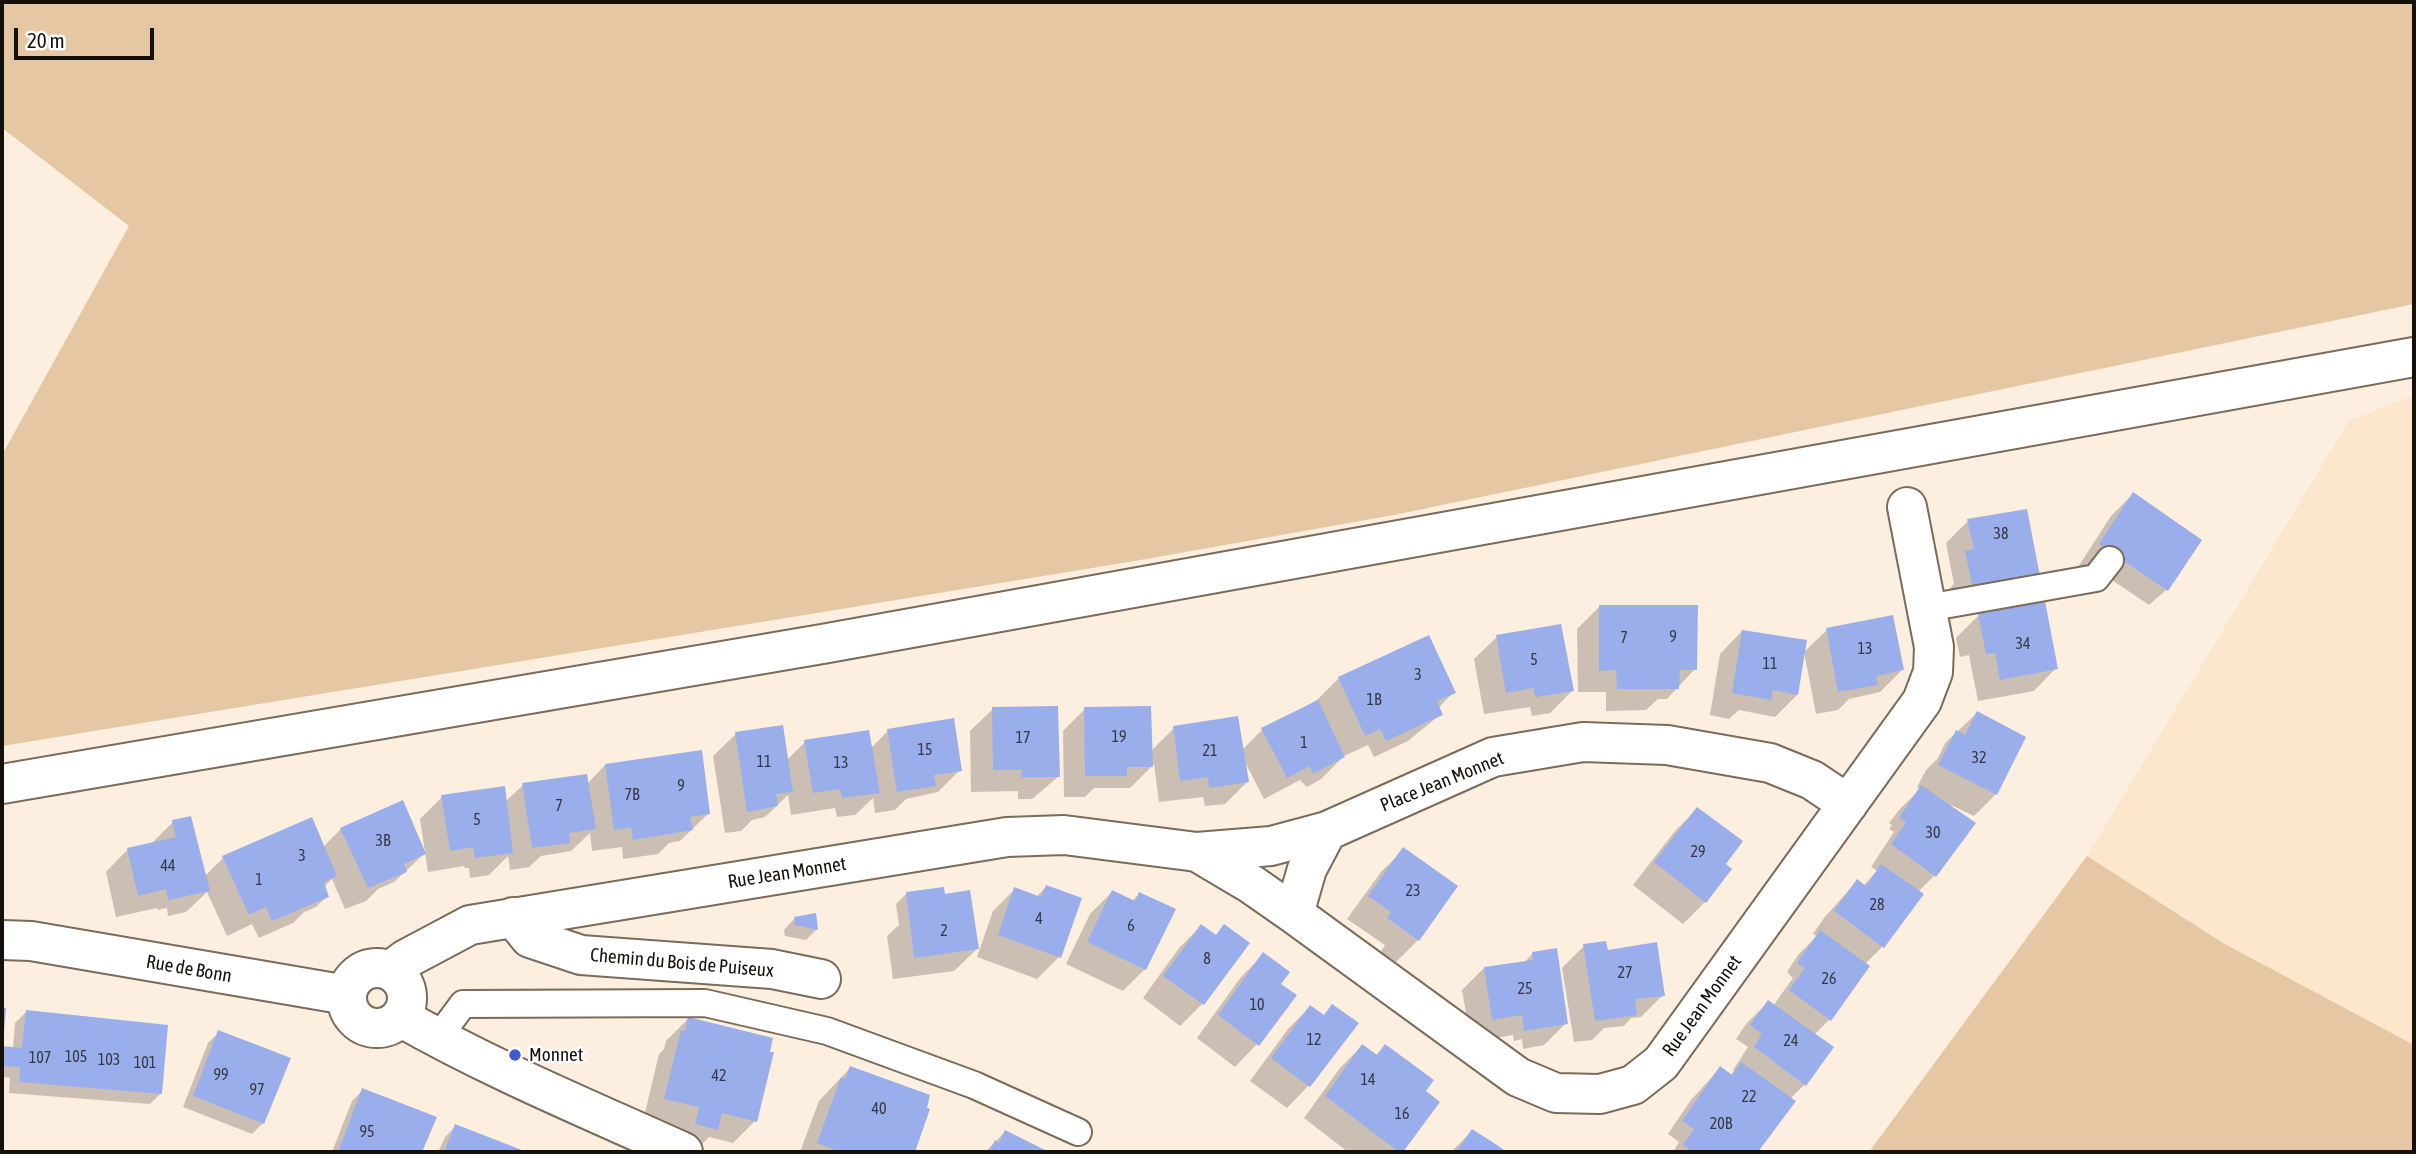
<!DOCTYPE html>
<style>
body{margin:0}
#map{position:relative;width:2416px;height:1154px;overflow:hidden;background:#fdefdf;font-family:"Asap Condensed",sans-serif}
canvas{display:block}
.frame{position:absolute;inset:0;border:4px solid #16100a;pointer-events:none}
.scale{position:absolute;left:14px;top:28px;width:140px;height:32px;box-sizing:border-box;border:4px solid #16100a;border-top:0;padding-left:9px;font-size:21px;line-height:24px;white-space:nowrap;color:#16100a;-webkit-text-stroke:5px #fff;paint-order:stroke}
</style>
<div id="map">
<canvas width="2416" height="1154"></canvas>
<div class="frame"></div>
<div class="scale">20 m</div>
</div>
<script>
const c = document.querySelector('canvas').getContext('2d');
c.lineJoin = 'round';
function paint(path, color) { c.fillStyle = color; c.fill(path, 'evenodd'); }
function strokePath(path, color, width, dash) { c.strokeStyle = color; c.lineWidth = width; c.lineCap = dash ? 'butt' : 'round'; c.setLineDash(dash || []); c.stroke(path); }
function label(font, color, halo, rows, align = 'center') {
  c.font = font + ' "Asap Condensed",sans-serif'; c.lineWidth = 5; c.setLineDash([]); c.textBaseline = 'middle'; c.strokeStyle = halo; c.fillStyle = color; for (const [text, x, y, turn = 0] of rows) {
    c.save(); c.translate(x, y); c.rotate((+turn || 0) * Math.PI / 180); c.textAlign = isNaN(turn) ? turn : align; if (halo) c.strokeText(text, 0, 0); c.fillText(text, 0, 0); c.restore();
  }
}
const built = new Path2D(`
 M2414 395V1045L2223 943 2087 856 2349 421Z`);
const green = new Path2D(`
 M2 2H2414V304L1394 515 1129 562 2 746V455L129 226 2 128Z
 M2087 856 2223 943 2414 1045V1152H1869Z`);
const shadow = new Path2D(`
 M2133 494 2199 540 2166 590 2149 605 2109 578 2103 584 2078 567 2111 516Z
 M1968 521 2038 575 1951 610 1947 591 1954 584 1946 543Z
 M1599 607 1695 669 1667 699H1658L1646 710 1606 711V692H1578L1577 629Z
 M1978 616 2056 668 2034 691 1978 701 1969 655 1960 657 1956 638Z
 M1827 630 1902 670 1880 692 1849 699 1838 710 1816 714 1804 652Z
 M1742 631 1797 695 1775 717 1739 710 1729 719 1710 715 1720 654Z
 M1497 637 1572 691 1550 713 1532 716 1530 707 1484 714 1474 659Z
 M1339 678 1454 692 1438 708 1441 714 1408 741 1374 757 1368 745 1344 756 1321 779 1307 787 1300 780 1264 799 1244 760 1247 782 1225 804 1205 806 1203 797 1159 802 1154 764 1130 788H1094L1085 797H1064L1063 731 1085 709 1151 751 1174 728 1242 750 1262 730 1317 700Z
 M993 709 1059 776 1032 799H1018V791L971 792 970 731Z
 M1977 713 1996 794 1974 816 1951 805 1935 875 1918 892 1883 946 1865 964 1868 966 1829 1020 1814 1035 1831 1048 1804 1085 1790 1099 1793 1102 1756 1152H1673L1679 1142 1668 1134 1691 1100 1720 1068 1730 1076 1734 1071 1733 1070 1748 1047 1736 1039 1746 1024 1768 1002 1773 1006 1793 978 1787 972 1798 955 1817 936 1813 934 1824 918 1857 881 1863 886 1877 871 1871 867 1894 832 1889 829 1892 825 1889 823 1899 810 1920 789 1917 787 1926 770 1938 758 1945 743Z
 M888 731 960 770 938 792 906 799 895 810 875 813 873 798 855 815 837 817 835 808 791 815 788 795 765 817 752 820 741 831 725 833 713 756 736 734 787 760 805 742 871 748Z
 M605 765 709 813 680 841 669 843 658 854 623 859 622 847 592 851 590 833 571 851 541 856 529 867 510 870 508 856 489 875 470 878 469 868H465L464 866 428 872 420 819 442 797 505 802 523 785 587 784Z
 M1697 809 1719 870 1705 902 1683 924 1633 885 1675 831Z
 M173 822 205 876 223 858 323 847 341 829 424 854 394 882 378 889 366 901 345 909 332 879 324 887 327 896 316 907 304 912 293 923 259 938 252 924 227 936 207 892 186 912 168 916 167 908 158 910 157 908 116 917 106 872 128 849 150 845Z
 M1403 850 1418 940 1396 962 1381 952 1385 945 1347 919 1381 872Z
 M1046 887 1059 957 1037 979 977 957 993 911 1015 889 1036 897Z
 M1112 892 1132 901 1139 894 1145 969 1123 991 1066 964 1090 914Z
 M907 893H943L977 949 954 971 893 979 887 936 899 925 896 904Z
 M794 919 817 929 806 940 785 936 784 930Z
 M1201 926 1215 936 1247 943 1202 1004 1180 1026 1143 998 1179 948Z
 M1584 946 1606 952 1663 995 1641 1017 1631 1018 1624 1026 1604 1028 1592 1040 1574 1042 1562 968Z
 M1533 953 1566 1023 1544 1045 1523 1049 1522 1039 1514 1041 1513 1035 1471 1042 1462 990 1484 968 1524 963Z
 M1263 955 1278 985 1257 1044 1235 1067 1197 1038 1241 977Z
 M1333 1006 1309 1085 1287 1108 1250 1081 1288 1029 1310 1007 1323 1016Z
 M26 1012 161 1093 150 1104 9 1093 10 1078 2 1077V1047L13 1049 15 1023Z
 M688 1019 755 1121 733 1143 709 1137 694 1152 643 1121 659 1054 664 1049 666 1041Z
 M219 1032 263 1123 252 1134 183 1107 208 1043Z
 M1362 1046 1375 1056 1385 1046 1423 1092 1437 1102 1400 1152H1348L1304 1118 1340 1068Z
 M850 1068 928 1110 913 1152H800L819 1101Z
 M363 1090 434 1118 421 1152H332L352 1101Z
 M456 1126 522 1152H438L445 1137Z
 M1472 1131 1494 1146 1504 1152H1451Z
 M1005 1132 1045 1152H985Z`);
const building = new Path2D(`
 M2133 492 2202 540 2168 591 2099 544Z
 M2027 509 2040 576 1973 589 1965 551 1974 549 1967 519Z
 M2045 601 2058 669 2000 680 1995 653 1986 654 1978 614Z
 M1599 605H1698L1697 670H1680L1679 689H1617L1616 670 1599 671Z
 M1893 615 1904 670 1876 676 1878 685 1838 692 1826 628Z
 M1561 624 1574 691 1536 697 1533 688 1506 693 1496 635Z
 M1742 630 1807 640 1798 695 1773 690 1771 700 1732 693Z
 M1429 635 1456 693 1437 701 1443 715 1386 741 1380 729 1365 736 1338 677Z
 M1318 700 1345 757 1313 774 1310 766 1287 778 1261 728Z
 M1058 706 1060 777H1021L1022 770H993L992 707Z
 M1151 706 1153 767H1127V776H1085L1084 707Z
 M1977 711 2026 737 1997 795 1938 765 1956 730 1965 735Z
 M1238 716 1249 782 1209 788 1208 777 1180 781 1173 726Z
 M954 718 962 771 934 775 936 786 897 792 887 729Z
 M783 725 793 792 776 794 778 806 747 812 735 732Z
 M869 730 880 793 842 798 840 789 813 793 804 740Z
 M702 750 710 814 690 817 693 830 633 840 631 827 614 830 605 764Z
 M587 774 596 829 569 833 570 843 532 848 522 783Z
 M1921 785 1976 823 1936 877 1891 844 1906 822 1899 818Z
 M505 786 513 853 475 858 473 847 450 851 441 795Z
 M403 800 426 854 404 864 407 872 368 888 340 828Z
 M1697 807 1743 841 1726 864 1732 869 1706 903 1654 862Z
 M191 816 210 891 168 900 166 889 138 896 127 848 176 837 172 820Z
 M312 817 337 876 324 882 329 897 272 921 266 907 249 915 222 856Z
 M1403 847 1458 886 1419 941 1387 918 1391 912 1368 896Z
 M1881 864 1924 894 1884 948 1834 911 1857 879 1866 886Z
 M1046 885 1082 898 1061 958 998 935 1014 887 1041 897Z
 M944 887 945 894 970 890 979 949 914 958 906 892Z
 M1112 890 1135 901 1139 892 1176 909 1146 970 1087 942Z
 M816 913 818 930 795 925 794 917Z
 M1201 924 1216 935 1224 924 1250 943 1204 1005 1163 976Z
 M1820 930 1870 966 1831 1021 1789 990 1805 968 1797 963Z
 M1606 941 1608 950 1657 942 1665 996 1635 999 1637 1015 1595 1021 1583 944Z
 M1557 948 1568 1024 1524 1031 1522 1015 1492 1020 1484 967 1533 960 1532 952Z
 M1263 952 1290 972 1281 984 1297 995 1259 1046 1218 1015Z
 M1768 1000 1834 1047 1806 1086 1754 1047 1762 1034 1750 1025Z
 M1332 1004 1359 1023 1310 1087 1271 1058 1310 1005 1324 1015Z
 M2 1008H6L4 1033H2Z
 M26 1010 168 1025 162 1094 19 1082 20 1067 2 1066V1046L22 1048Z
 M688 1017 773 1038 770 1052H774L757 1122 722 1113 718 1130 695 1124 699 1107 664 1099 681 1030 685 1031Z
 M218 1030 291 1058 264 1124 193 1096Z
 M1362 1044 1377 1055 1385 1044 1434 1080 1426 1091 1440 1102 1403 1152H1399L1325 1096Z
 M1741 1062 1796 1101 1758 1152H1694L1683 1145 1694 1129 1682 1121 1720 1066 1732 1075Z
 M850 1066 930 1095 927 1108 930 1109 915 1152H841L817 1143 841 1077 845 1079Z
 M362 1088 437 1117 422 1152H338Z
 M455 1124 527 1152H444Z
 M1472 1129 1494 1143 1507 1152H1456Z
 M1005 1130 1049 1152H989L995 1140 999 1143Z`);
const lane = new Path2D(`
 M1927 608 2096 578 2110 560
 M437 1039 463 1004 705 1003 827 1031 974 1085 1078 1132`);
const street = new Path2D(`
 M2 784 828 643 2414 357
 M1197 852 1271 846 1327 831
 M1294 914 1307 869 1327 831 1493 757 1583 742 1667 745 1770 763 1812 780 1848 804
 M513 917 530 938 581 955 772 969 821 979
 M2 940 31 941 347 995
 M347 998a30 30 0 1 1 60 0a30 30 0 1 1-60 0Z
 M390 971 406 959 470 925 1007 837 1064 835 1197 852 1251 884 1294 914 1518 1077 1556 1093 1600 1094 1633 1085 1661 1063 1922 701 1933 672 1934 647 1907 507
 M400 1017C491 1069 588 1109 683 1152`);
const markers = [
 [515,1055,7,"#435ace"]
];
const numberNames = [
 ["38",2001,534],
 ["9",1673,637],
 ["7",1624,638],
 ["34",2023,644],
 ["13",1865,649],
 ["5",1534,660],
 ["11",1770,664],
 ["3",1418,675],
 ["1B",1374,700],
 ["19",1119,737],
 ["17",1023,738],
 ["1",1304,743],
 ["15",925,750],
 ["21",1210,751],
 ["32",1979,758],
 ["11",764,762],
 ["13",841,763],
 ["9",681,786],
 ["7B",632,795],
 ["7",559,806],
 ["5",477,820],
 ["30",1933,833],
 ["3B",383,841],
 ["29",1698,852],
 ["3",302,856],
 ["44",168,866],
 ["1",259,880],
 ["23",1413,891],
 ["28",1877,905],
 ["4",1039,919],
 ["6",1131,926],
 ["2",944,931],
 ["8",1207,959],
 ["27",1625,973],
 ["26",1829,979],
 ["25",1525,989],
 ["10",1257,1005],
 ["12",1314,1040],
 ["24",1791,1041],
 ["105",76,1057],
 ["107",40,1058],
 ["103",109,1060],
 ["101",145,1063],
 ["99",221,1075],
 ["42",719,1076],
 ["14",1368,1080],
 ["97",257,1090],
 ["22",1749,1097],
 ["40",879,1109],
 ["16",1402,1114],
 ["20B",1721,1124],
 ["95",367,1132]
];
const streetNames = [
 ["Place Jean Monnet",1442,782,-22],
 ["Rue Jean Monnet",787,873,-9],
 ["Chemin du Bois de Puiseux",682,963,5],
 ["Rue de Bonn",189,969,10],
 ["Rue Jean Monnet",1702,1006,-54]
];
const poiNames = [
 ["Monnet",529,1055]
];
paint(built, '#fce6cc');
paint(green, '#e5c7a3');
paint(shadow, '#0003');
paint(building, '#9aaeeb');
strokePath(lane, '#7a6b5a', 30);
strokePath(street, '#7a6b5a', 42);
strokePath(lane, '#fff', 26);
strokePath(street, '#fff', 38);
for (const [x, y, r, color] of markers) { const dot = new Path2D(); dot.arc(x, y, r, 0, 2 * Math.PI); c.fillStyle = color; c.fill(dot); strokePath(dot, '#fff', 2.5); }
label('16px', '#373842', null, numberNames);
label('19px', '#16100a', '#fff', streetNames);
label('19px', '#16100a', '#fff', poiNames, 'left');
</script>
